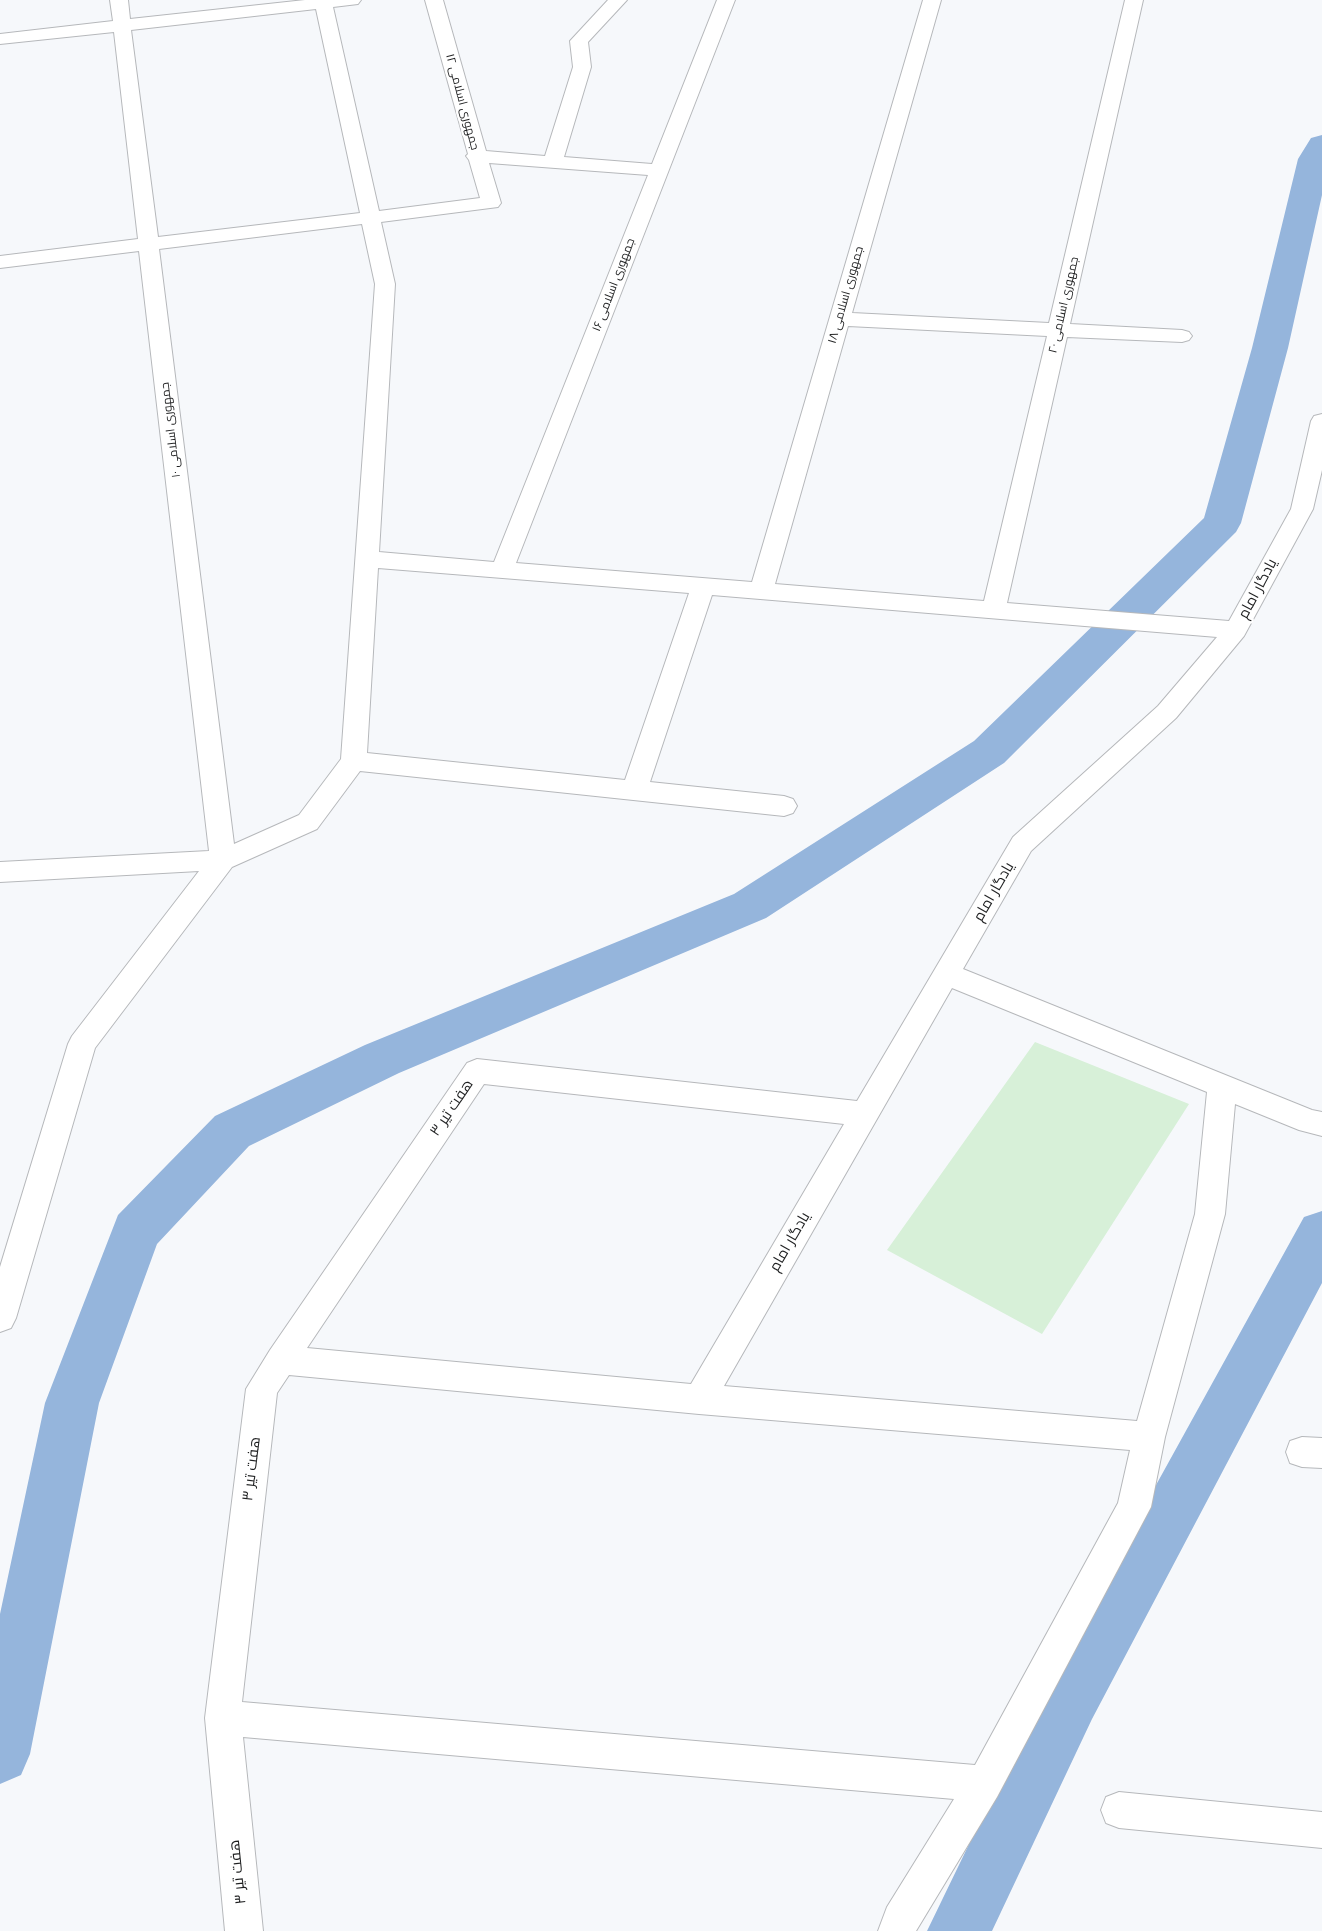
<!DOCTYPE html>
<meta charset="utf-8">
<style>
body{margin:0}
canvas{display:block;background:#f6f8fb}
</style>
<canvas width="1322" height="1931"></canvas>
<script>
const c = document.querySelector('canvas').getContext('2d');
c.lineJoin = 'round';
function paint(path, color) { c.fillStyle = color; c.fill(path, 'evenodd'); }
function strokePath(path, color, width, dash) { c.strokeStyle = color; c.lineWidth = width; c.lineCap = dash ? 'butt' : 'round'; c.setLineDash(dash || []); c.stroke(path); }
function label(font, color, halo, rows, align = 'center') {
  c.font = font + ' "Space Grotesk",Cairo,sans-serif'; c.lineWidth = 4.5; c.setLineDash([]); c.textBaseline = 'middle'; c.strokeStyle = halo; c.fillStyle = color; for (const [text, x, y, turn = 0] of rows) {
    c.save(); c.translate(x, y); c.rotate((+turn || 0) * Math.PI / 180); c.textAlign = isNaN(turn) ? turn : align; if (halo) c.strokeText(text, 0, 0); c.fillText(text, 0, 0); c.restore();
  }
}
const green = new Path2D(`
 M1035 1042 1189 1104 1042 1334 887 1250Z`);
const canal = new Path2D(`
 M1322 135V195L1288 348 1241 523 1236 532 1004 763 766 918 399 1073 249 1146 157 1244 99 1403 30 1754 21 1775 0 1784V1614L45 1403 118 1215 215 1116 365 1045 734 894 974 741 1204 518 1252 348 1298 159 1311 138Z
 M1322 1211V1283L1092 1719 992 1931H927L1050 1677 1304 1217Z`);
const minor = new Path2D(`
 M110 0H128L130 19 305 0H361L358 4 333 7 379 211 480 198 469 160 466 156 468 154 425 0H443L486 151 545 156 573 67 570 41 608 0H627L588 42 591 67 564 157 652 164 717 0H735L516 563 752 582 923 0H941L852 313 1049 323 1125 0H1143L1070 324 1182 330 1189 332 1192 336 1189 340 1182 342 1067 337 1007 603 1229 621 1291 509 1311 421 1314 416 1322 414V470L1313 509 1244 636 1176 718 1031 851 963 969 1312 1110 1322 1112V1136L1299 1130 1235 1104 1225 1214 1165 1437 1151 1507 997 1797 916 1931H878L887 1907 954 1799 243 1737 263 1931H225L205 1718 246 1389 270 1350 467 1063 477 1059 857 1101 1013 837 1158 706 1217 637 712 595 650 782 784 796 793 799 797 806 793 813 784 816 360 771 317 829 232 867 95 1048 16 1318 11 1328 0 1332V1267L68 1044 72 1036 199 871 0 882V862L209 851 139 251 0 268V256L138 239 114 32 0 44V34L113 21ZM316 9 360 213 158 237 131 30ZM489 163 648 175 494 562 379 552 395 284 381 222 498 207 501 203ZM362 224 375 284 341 759 299 815 234 844 159 249ZM848 326 1047 336 984 601 775 584ZM378 568 689 593 625 780 367 753ZM952 988 1207 1092 1195 1214 1137 1421 724 1386ZM484 1084 844 1124 691 1384 307 1348ZM289 1375 699 1414 1130 1450 1118 1503 975 1765 242 1702 277 1393Z
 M1302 1437 1322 1438V1468L1302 1467 1290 1463 1286 1452 1290 1441Z
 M1119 1792 1322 1812V1848L1119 1828 1106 1823 1101 1810 1106 1797Z`);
const farStreetnames = [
 ["جمهوری اسلامی ۱۲",462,102,75],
 ["جمهوری اسلامی ۱۶",614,285,-69],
 ["جمهوری اسلامی ۱۸",846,295,-74],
 ["جمهوری اسلامی ۲۰",1064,305,-77],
 ["جمهوری اسلامی ۱۰",171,430,-97]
];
const streetNames = [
 ["یادگار امام",1258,589,-62],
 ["یادگار امام",994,892,-60],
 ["هفت تیر ۳",452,1108,-56],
 ["یادگار امام",790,1242,-60],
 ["هفت تیر ۳",252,1469,-83],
 ["هفت تیر ۳",238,1872,-96]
];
paint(green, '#d7f0d8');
paint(canal, '#95b5dc');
strokePath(minor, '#b6b8bb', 2);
paint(minor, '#fff');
label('12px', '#1e1f20', '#fff', farStreetnames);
label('15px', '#1e1f20', '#fff', streetNames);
</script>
